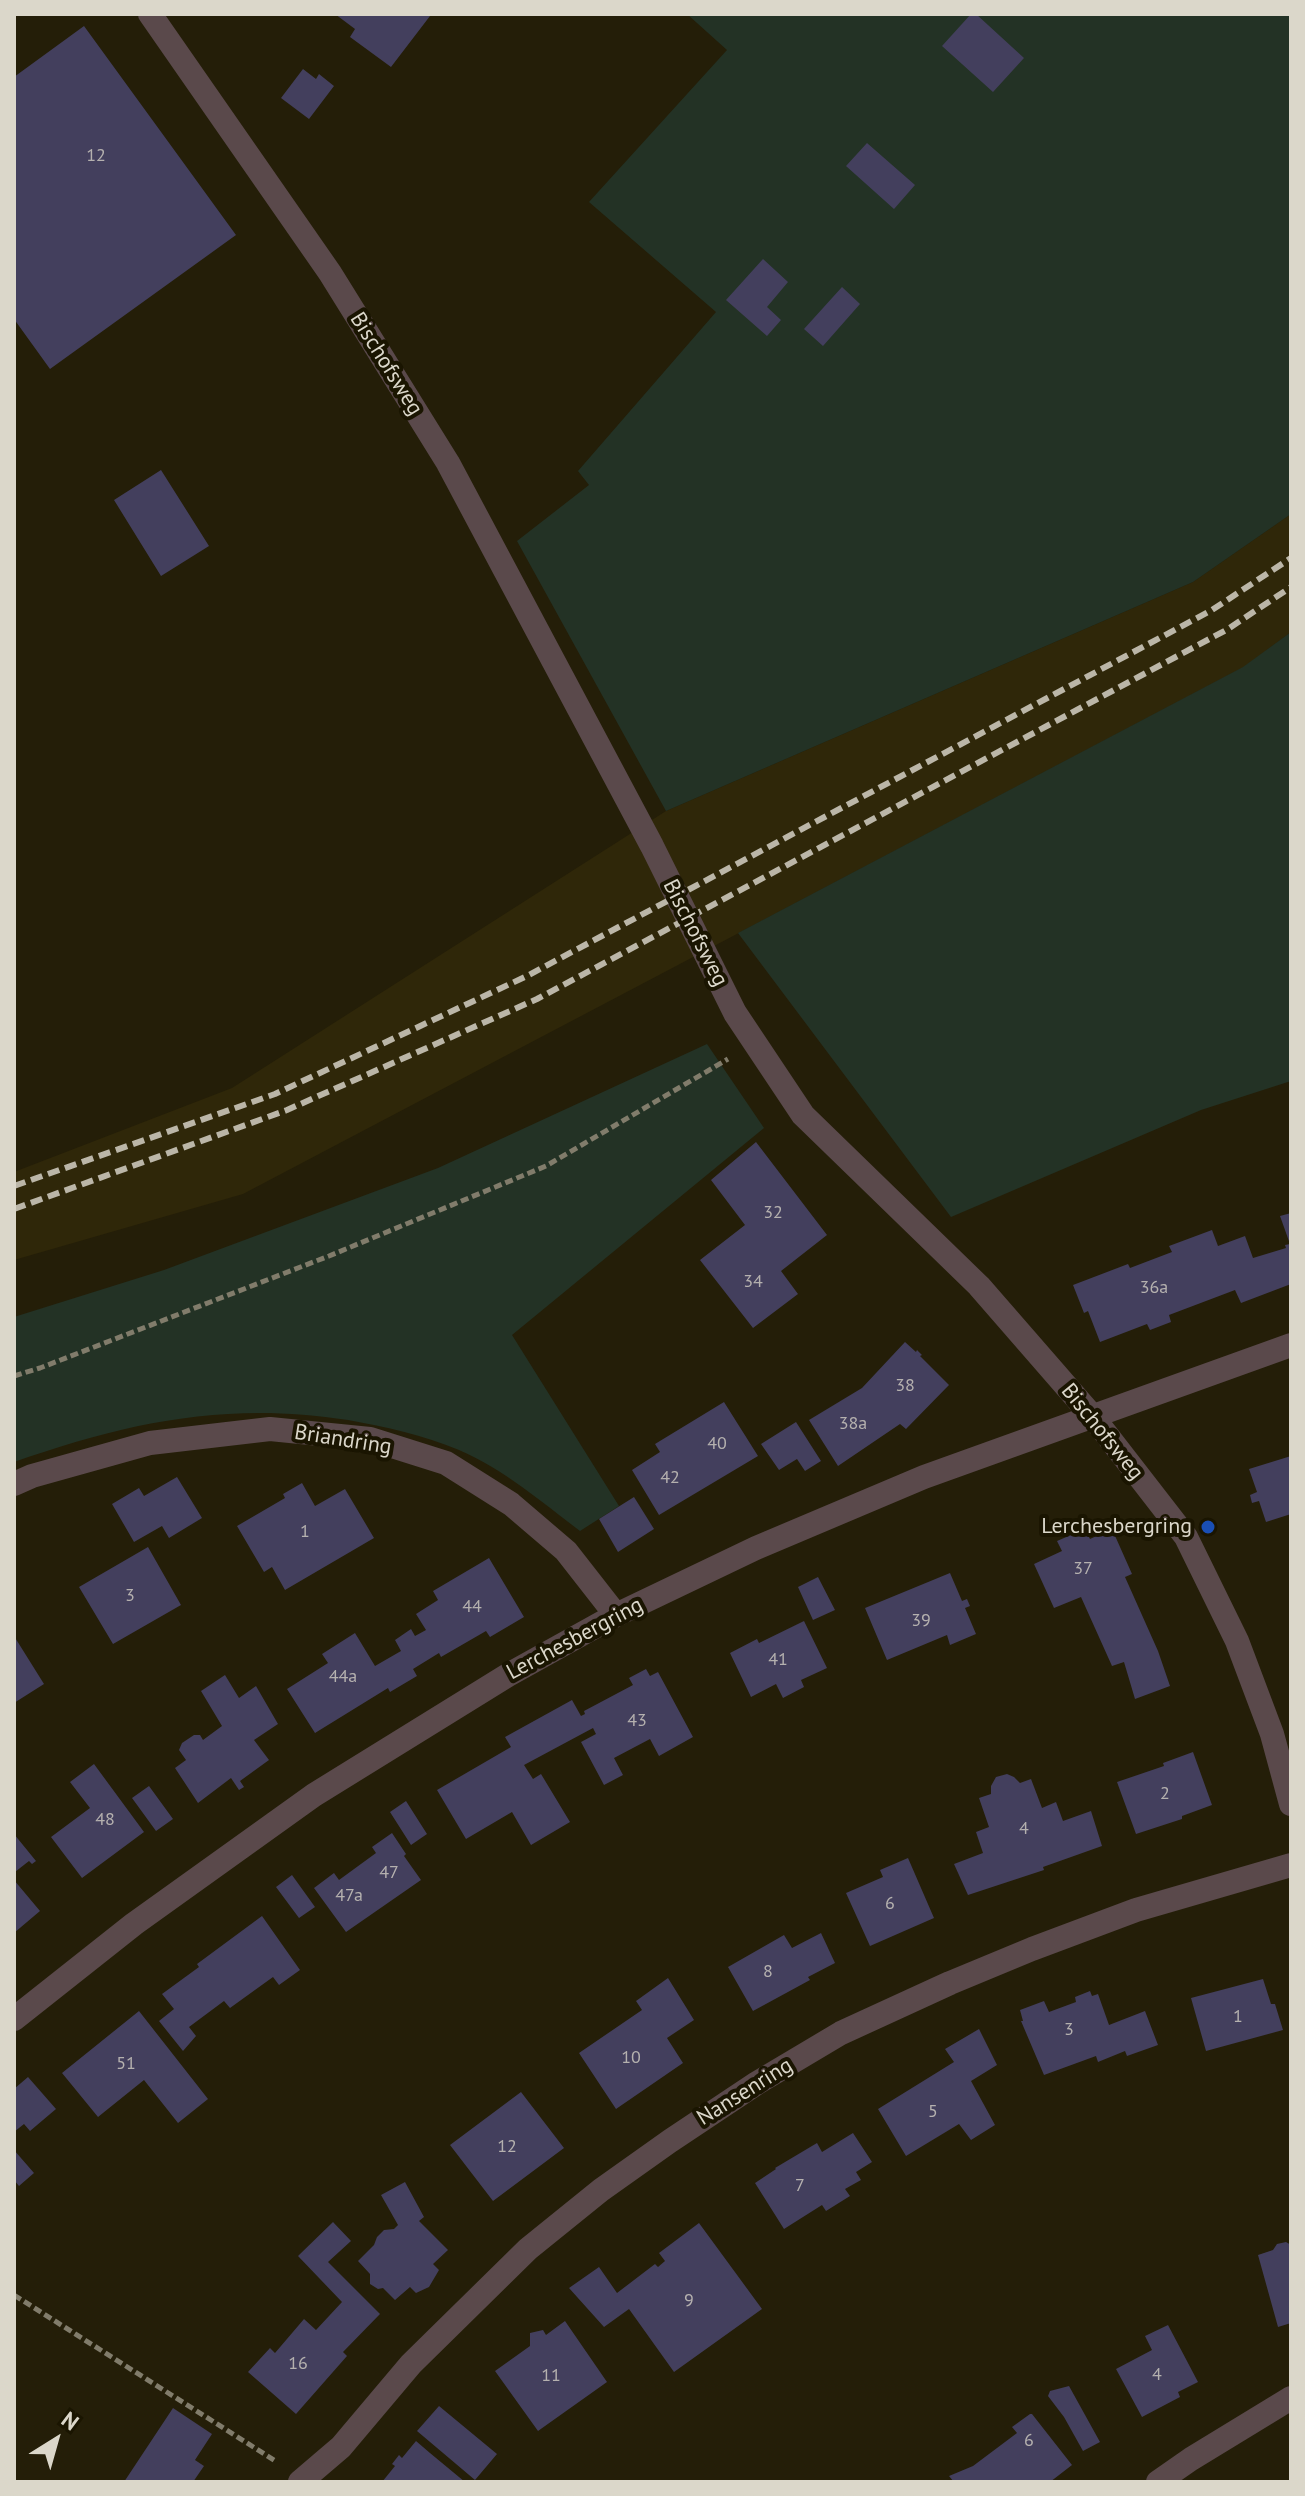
<!DOCTYPE html>
<style>
body{margin:0}
#map{position:relative;width:1305px;height:2496px;overflow:hidden;background:#241e08;font-family:"PT Sans",sans-serif}
canvas{display:block}
.frame{position:absolute;inset:0;border:16px solid #dbd7ca;pointer-events:none}
.north{position:absolute;left:16px;top:2400px;width:80px;height:80px;-webkit-text-stroke:6px #1a1501;paint-order:stroke;rotate:37deg;font-size:22px;font-weight:700;line-height:32px;text-align:center;color:#dbd7ca}
.north::after{content:'';display:block;margin:auto;width:28px;height:36px;background:#dbd7ca;clip-path:polygon(50% 0,100% 100%,50% 72%,0 100%)}
</style>
<div id="map">
<canvas width="1305" height="2496"></canvas>
<div class="frame"></div>
<div class="north">N</div>
</div>
<script>
const c = document.querySelector('canvas').getContext('2d');
c.lineJoin = 'round';
function paint(path, color) { c.fillStyle = color; c.fill(path, 'evenodd'); }
function strokePath(path, color, width, dash) { c.strokeStyle = color; c.lineWidth = width; c.lineCap = dash ? 'butt' : 'round'; c.setLineDash(dash || []); c.stroke(path); }
function label(font, color, halo, rows, align = 'center') {
  c.font = font + ' "PT Sans",sans-serif'; c.lineWidth = 8; c.setLineDash([]); c.textBaseline = 'middle'; c.strokeStyle = halo; c.fillStyle = color; for (const [text, x, y, turn = 0] of rows) {
    c.save(); c.translate(x, y); c.rotate((+turn || 0) * Math.PI / 180); c.textAlign = isNaN(turn) ? turn : align; if (halo) c.strokeText(text, 0, 0); c.fillText(text, 0, 0); c.restore();
  }
}
const built = new Path2D(`
 M1291 514V632L1244 667 243 1194 14 1260V1172L232 1088 666 811 1193 582Z`);
const green = new Path2D(`
 M687 14H1291V514L1193 582 666 811 517 541 589 485 578 471 716 312 589 202 727 50Z
 M1291 632V1081L1201 1110 951 1217 738 933 1243 667Z
 M707 1044 764 1128 512 1335 619 1506 580 1531C542 1502 503 1469 459 1450 423 1435 386 1427 348 1420 227 1401 128 1422 14 1462V1317L164 1270 438 1168Z`);
const building = new Path2D(`
 M335 14H427L430 16 391 67 350 37 355 29Z
 M971 14H976L1024 58 993 92 942 46Z
 M84 26 236 235 50 369 14 319V77Z
 M303 69 316 79 319 74 334 86 309 119 281 98Z
 M867 143 915 185 894 209 846 166Z
 M763 259 788 282 767 307 781 320 767 336 726 300Z
 M842 287 860 304 823 346 804 329Z
 M161 470 209 546 161 576 114 500Z
 M756 1142 827 1235 781 1271 798 1294 753 1328 700 1260 745 1225 711 1180Z
 M1291 1213V1284L1241 1303 1235 1290 1169 1315 1171 1322 1150 1330 1147 1324 1100 1342 1088 1311 1084 1313 1073 1285 1128 1264 1130 1268 1172 1252 1169 1246 1212 1230 1218 1246 1245 1236 1253 1258 1286 1248 1285 1245 1290 1244 1280 1216Z
 M905 1342 916 1352 917 1350 922 1355 920 1356 949 1385 906 1429 900 1424 838 1466 809 1420 862 1388Z
 M724 1402 758 1456 659 1515 632 1470 660 1452 655 1444Z
 M796 1422 821 1461 805 1471 797 1459 779 1470 761 1444Z
 M1291 1456V1514L1266 1522 1259 1501 1252 1503 1250 1495 1257 1492 1249 1469Z
 M177 1477 202 1518 169 1538 162 1526 134 1542 112 1504 139 1488 144 1496Z
 M302 1483 315 1506 345 1489 374 1538 285 1590 272 1567 264 1572 237 1526 285 1498 283 1494Z
 M634 1497 654 1529 618 1552 599 1519Z
 M1085 1529 1090 1539 1112 1529 1132 1574 1125 1577 1158 1651 1170 1686 1135 1699 1124 1662 1112 1666 1081 1597 1054 1608 1034 1564 1062 1551 1057 1541Z
 M148 1547 181 1605 113 1644 79 1587Z
 M489 1558 524 1617 490 1637 486 1631 441 1657 439 1653 413 1669 417 1676 390 1692 388 1688 315 1733 287 1689 328 1663 322 1654 355 1633 375 1666 401 1651 395 1640 411 1629 415 1636 426 1630 416 1614 438 1600 433 1591Z
 M950 1573 962 1601 967 1599 970 1606 965 1608 976 1634 950 1645 947 1635 887 1660 865 1608Z
 M818 1577 835 1610 813 1620 798 1587Z
 M804 1621 827 1668 801 1680 804 1687 783 1698 776 1684 751 1697 730 1653 757 1639 759 1643Z
 M14 1636 44 1684 14 1703Z
 M646 1669 650 1676 658 1672 693 1737 659 1756 650 1739 614 1758 623 1775 604 1785 581 1742 596 1734 593 1728 524 1765 533 1779 541 1774 570 1822 531 1845 512 1812 466 1839 437 1790 511 1747 505 1737 572 1700 581 1716 585 1714 584 1711 633 1685 629 1678Z
 M225 1675 239 1698 256 1686 278 1724 254 1740 269 1760 240 1781 244 1787 239 1790 231 1778 198 1803 175 1768 186 1760 179 1750 182 1743 194 1735H200L203 1740 222 1726 201 1691Z
 M1193 1752 1212 1805 1182 1816V1819L1136 1834 1117 1782 1164 1766 1163 1763Z
 M94 1764 144 1832 82 1878 51 1837 90 1808 70 1782Z
 M1007 1774 1014 1777 1020 1783 1031 1779 1042 1808 1056 1802 1063 1821 1091 1811 1102 1846 1043 1867 1044 1870 968 1895 954 1864 983 1853 976 1832 989 1827 979 1798 991 1794V1786L996 1777Z
 M149 1786 173 1819 156 1831 132 1798Z
 M406 1801 427 1834 411 1845 390 1812Z
 M392 1833 406 1854 404 1856 421 1880 346 1932 314 1888 334 1873 339 1880 376 1853 372 1847Z
 M14 1834 36 1861 32 1864 29 1861 15 1872Z
 M908 1858 934 1918 870 1946 846 1893 883 1877 880 1870Z
 M292 1875 315 1907 299 1918 276 1887Z
 M14 1880 40 1911 14 1933Z
 M262 1916 300 1970 279 1985 273 1977 230 2008 224 2001 189 2027 196 2036 183 2051 159 2021 174 2009 162 1994 199 1967 197 1964Z
 M821 1933 835 1963 808 1977 810 1980 753 2011 728 1967 784 1935 792 1948Z
 M668 1978 694 2020 667 2038 683 2063 616 2109 579 2053 642 2010 636 2001Z
 M1263 1979 1271 2004H1275L1283 2030 1206 2051 1191 1998Z
 M1090 1991 1092 1996 1098 1994 1109 2025 1145 2011 1158 2045 1127 2056 1125 2051 1098 2062 1096 2056 1044 2075 1021 2021H1023L1020 2010 1044 2001 1049 2012 1076 2002 1075 1997Z
 M139 2011 208 2099 178 2123 144 2080 98 2117 62 2073Z
 M979 2029 997 2065 971 2081 995 2125 971 2140 959 2124 906 2156 878 2109 954 2062 945 2049Z
 M28 2077 56 2109 30 2131 24 2124 14 2132V2089Z
 M521 2092 564 2148 493 2201 450 2145Z
 M853 2133 872 2162 856 2172 861 2180 845 2189 850 2196 826 2211 822 2205 784 2229 755 2183 776 2169 775 2168 817 2143 822 2152Z
 M14 2150 34 2173 19 2186 14 2180Z
 M405 2182 424 2217 419 2221 448 2250 433 2264 439 2270 429 2287 416 2293 410 2287 395 2300 383 2288 378 2289 370 2284V2274L358 2261 374 2245 377 2237 384 2230 394 2229 398 2225 381 2195Z
 M333 2222 351 2241 328 2262 380 2314 343 2352 347 2356 296 2414 248 2372 270 2348 275 2353 304 2319 316 2330 342 2302 298 2256Z
 M699 2223 762 2309 674 2372 629 2309 604 2327 569 2288 599 2267 617 2293 655 2264 658 2267 665 2261 659 2253Z
 M1286 2242 1291 2245V2323L1278 2327 1258 2255 1273 2250 1277 2244Z
 M565 2321 607 2382 538 2431 495 2371 530 2346V2333L543 2330 546 2335Z
 M1168 2325 1198 2382 1178 2392 1180 2397 1142 2417 1116 2369 1152 2350 1145 2336Z
 M1069 2386 1100 2442 1083 2451 1064 2417 1048 2396 1050 2391Z
 M439 2406 497 2454 475 2480 417 2431Z
 M173 2408 212 2434 195 2460 204 2466 193 2482H124Z
 M1030 2414H1032L1072 2465 1050 2482H954L949 2476 973 2466 1017 2433 1012 2427Z
 M416 2441 430 2453 465 2482H382L395 2466 392 2464 399 2455 402 2458Z`);
const path = new Path2D(`
 M14 1376 40 1368 329 1256 546 1166 728 1059
 M14 2295 277 2462`);
const minor = new Path2D(`
 M150 14 330 273 448 463 652 846 735 1013 803 1115 979 1286 1093 1417 1186 1537 1237 1641 1272 1734 1291 1804
 M14 1484 32 1476 150 1443 270 1429 370 1439 446 1463 511 1504 566 1551 616 1615
 M14 2019 134 1924 314 1795 508 1675 616 1615 756 1548 924 1477 1291 1345
 M300 2482 341 2447 411 2364 528 2249 601 2190 670 2141 757 2083 841 2033 950 1983 1032 1949 1136 1910 1291 1865
 M1158 2482 1191 2459 1291 2398`);
const rail = new Path2D(`
 M14 1186 275 1094 527 976 1212 610 1291 558
 M14 1209 287 1110 537 999 1228 629 1291 587`);
const markers = [
 [1208,1527,8,"#1a4fb4"]
];
const numberNames = [
 ["12",96,156],
 ["32",773,1213],
 ["34",753,1282],
 ["36a",1154,1288],
 ["38",905,1386],
 ["38a",853,1424],
 ["40",717,1444],
 ["42",670,1478],
 ["1",305,1532],
 ["37",1083,1569],
 ["3",130,1596],
 ["44",472,1607],
 ["39",921,1621],
 ["41",778,1660],
 ["44a",343,1677],
 ["43",637,1721],
 ["2",1165,1794],
 ["48",105,1820],
 ["4",1024,1829],
 ["47",389,1873],
 ["47a",349,1896],
 ["6",890,1904],
 ["8",768,1972],
 ["1",1238,2017],
 ["3",1069,2030],
 ["10",631,2058],
 ["51",126,2064],
 ["5",933,2112],
 ["12",507,2147],
 ["7",800,2186],
 ["9",689,2301],
 ["16",298,2364],
 ["4",1157,2375],
 ["11",551,2376],
 ["6",1029,2441]
];
const streetNames = [
 ["Bischofsweg",386,364,58],
 ["Bischofsweg",695,933,63],
 ["Bischofsweg",1102,1432,51],
 ["Briandring",343,1440,9],
 ["Lerchesbergring",575,1639,-28],
 ["Nansenring",745,2092,-32]
];
const poiNames = [
 ["Lerchesbergring",1192,1527]
];
paint(built, '#2f2709');
paint(green, '#233225');
paint(building, '#433f5d');
strokePath(path, '#817c6b', 5, [8, 4]);
strokePath(minor, '#5a494b', 24);
strokePath(rail, '#bbb6a8', 6, [12, 6]);
for (const [x, y, r, color] of markers) { const dot = new Path2D(); dot.arc(x, y, r, 0, 2 * Math.PI); c.fillStyle = color; c.fill(dot); strokePath(dot, '#1a1501', 3); }
label('18px', '#b5b1af', null, numberNames);
label('22px', '#dbd7ca', '#1a1501', streetNames);
label('22px', '#dbd7ca', '#1a1501', poiNames, 'right');
</script>
